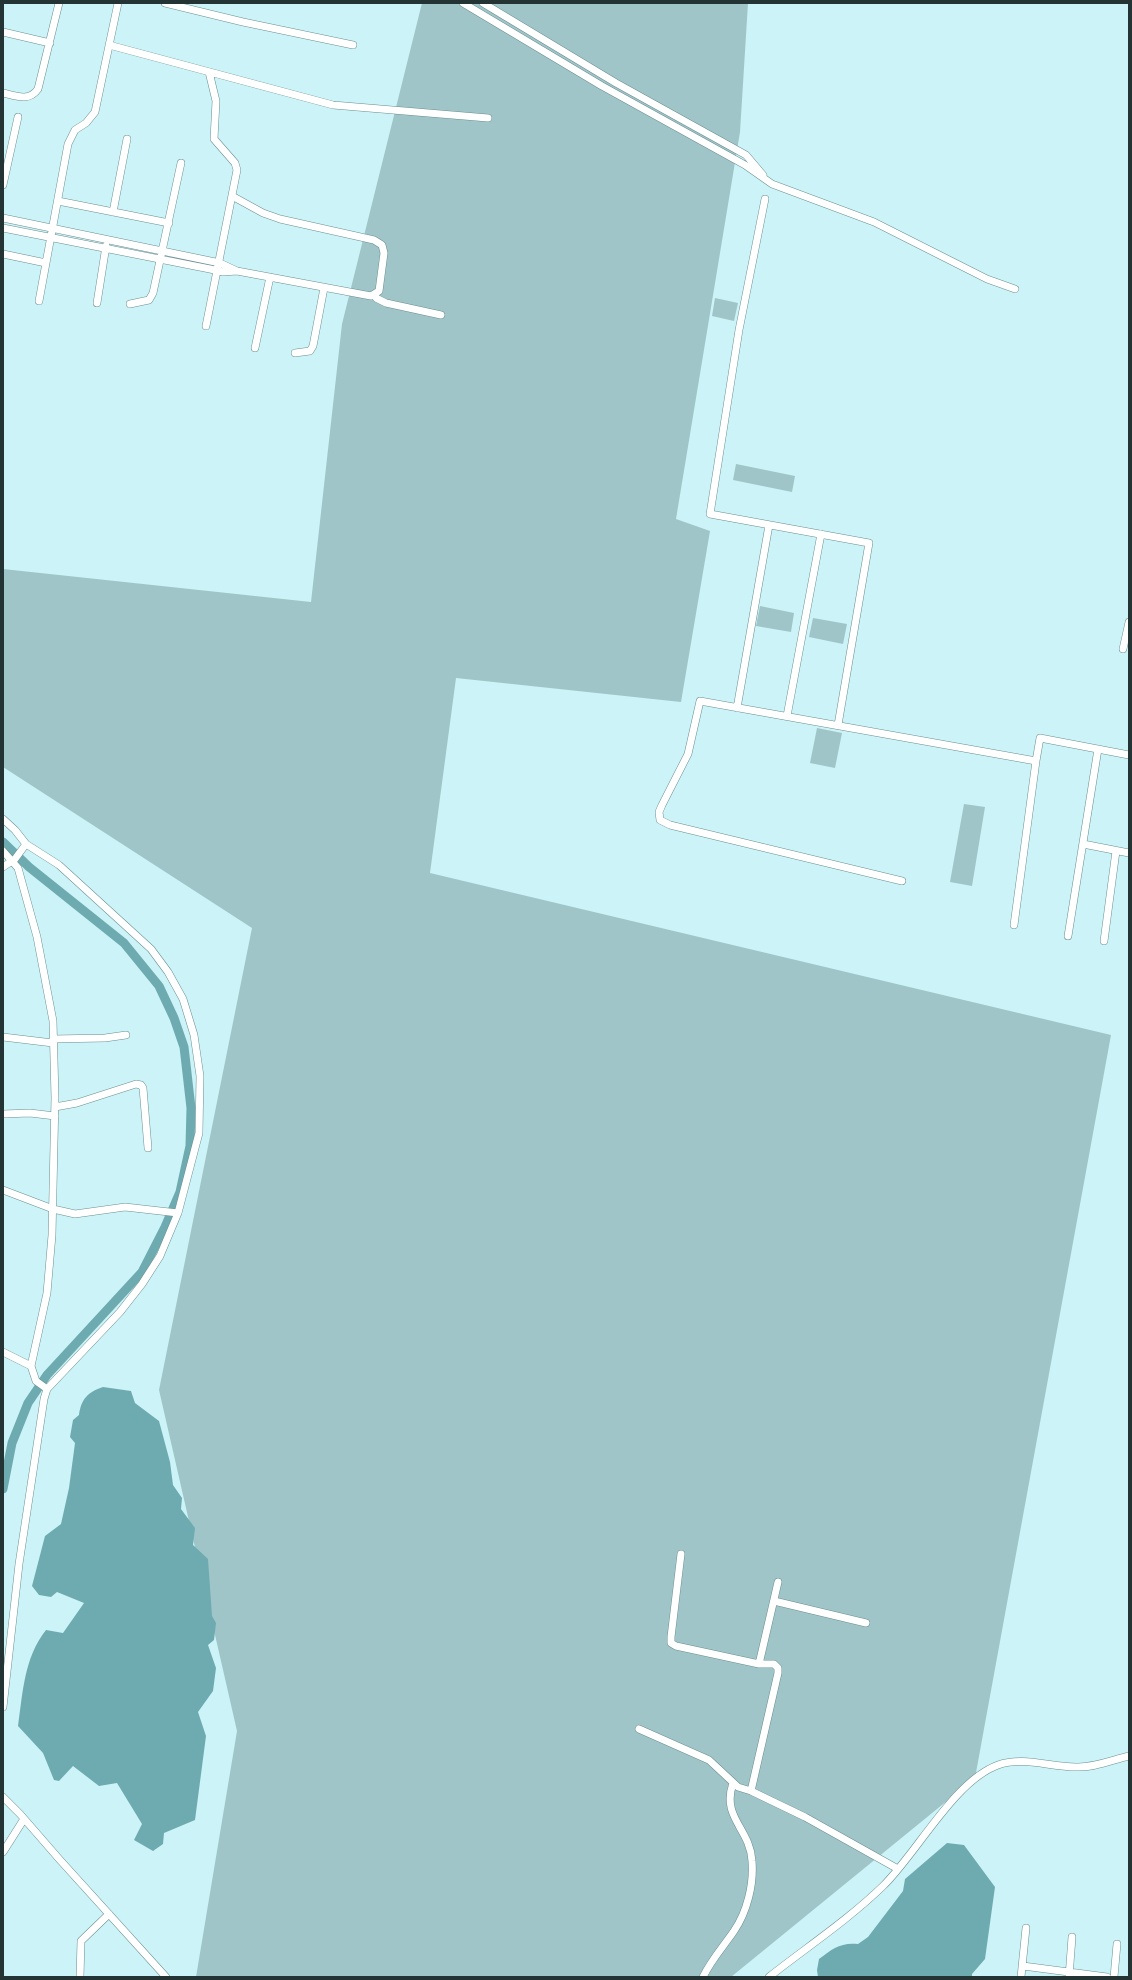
<!DOCTYPE html>
<style>
body{margin:0}
#map{position:relative;width:1132px;height:1980px;overflow:hidden;background:#ccf3f7;font-family:"Playfair Display",serif}
canvas{display:block}
.frame{position:absolute;inset:0;border:4px solid #243435;pointer-events:none}
</style>
<div id="map">
<canvas width="1132" height="1980"></canvas>
<div class="frame"></div>
</div>
<script>
const c = document.querySelector('canvas').getContext('2d');
c.lineJoin = 'round';
function paint(path, color) { c.fillStyle = color; c.fill(path, 'evenodd'); }
function strokePath(path, color, width, dash) { c.strokeStyle = color; c.lineWidth = width; c.lineCap = dash ? 'butt' : 'round'; c.setLineDash(dash || []); c.stroke(path); }
const green = new Path2D(`
 M422 3H748L740 132 676 519 710 531 681 702 456 678 430 873 1111 1035 975 1778 731 1977H196L237 1731 159 1390 252 928 3 767V569L311 602 342 324Z
 M715 298 738 303 734 321 712 316Z
 M736 464 795 476 792 492 733 480Z
 M760 606 794 613 791 632 756 626Z
 M813 618 847 624 843 644 809 637Z
 M817 728 842 733 835 768 810 763Z
 M964 804 985 807 972 886 950 882Z`);
const water = new Path2D(`
 M103 1387 131 1391 135 1403 159 1421 170 1462 173 1485 182 1498 181 1509 195 1528 193 1545 208 1559 212 1616 216 1623 214 1640 208 1645 216 1668 213 1691 198 1712 206 1736 195 1820 164 1833 163 1844 153 1851 134 1840 142 1824 117 1783 99 1786 73 1766 59 1781 54 1780 43 1753 18 1726C23 1692 24 1658 46 1630L63 1633 84 1603 57 1592 51 1597 39 1595 32 1586 45 1536 61 1524 69 1488 75 1443 70 1437 73 1420 79 1415C81 1399 88 1392 103 1387Z
 M947 1843 964 1845 995 1887 985 1959 972 1974V1977H818L817 1970 819 1959C832 1949 841 1942 858 1944L868 1937 903 1891 905 1879Z`);
const canal = new Path2D(`
 M3 842 29 867 124 943 159 986 174 1018 184 1047 191 1108 190 1146 180 1192 165 1227 142 1272 47 1375 28 1403 12 1443 3 1489`);
const minor = new Path2D(`
 M165 3 243 22 353 45
 M463 3 602 86 745 165 772 184 874 222 987 279 1015 289
 M483 3 616 83 746 155 763 175
 M3 32 50 43
 M109 45 333 105 488 118
 M3 93C16 96 29 102 38 89L59 3
 M3 185 18 117
 M232 196 263 213 280 219 374 240 382 245 384 253 379 291 371 296 237 271
 M765 199 739 330 710 514 869 543 838 725
 M58 201 169 223
 M113 212 127 139
 M3 218 220 263 237 271 223 272 210 269 3 228
 M3 254 46 263
 M375 294 376 298 386 303 441 315
 M39 301 68 144 75 130 86 123 95 112 118 3
 M97 303 106 246
 M130 304 149 300 153 293 181 163
 M206 326 237 170 235 163 214 139 216 101 209 72
 M255 348 270 277
 M295 353 310 351 313 346 324 288
 M1123 649 1129 622
 M737 708 769 525
 M787 716 821 534
 M3 819 15 830 26 844 59 865 151 949 168 972 183 999 194 1035 200 1076 199 1133 178 1213 160 1256 142 1284 120 1312 47 1389 44 1399 19 1564 3 1707
 M1083 844 1129 853
 M3 851 18 868 37 937 53 1021 55 1098 52 1235 47 1293 31 1366 36 1381 47 1389
 M3 867 15 859 26 844
 M902 881 670 825 660 820 659 812 662 805 688 754 700 701 1036 761
 M1014 925 1036 761 1040 738 1129 755
 M1068 936 1098 749
 M1104 941 1116 851
 M3 1037 53 1043
 M53 1039 105 1038 126 1035
 M55 1107 77 1103 136 1084 141 1085 143 1088 148 1148
 M3 1114 30 1113 55 1116
 M3 1190 53 1209 75 1214 125 1207 178 1213
 M3 1352 31 1366
 M681 1554 671 1637V1643L676 1646 759 1664H774L778 1668V1673L751 1791
 M774 1601 866 1623
 M759 1664 778 1582
 M639 1729 709 1760 738 1787 751 1791 805 1817 898 1869
 M3 1797 20 1814 60 1860 166 1977
 M3 1852 24 1819
 M1023 1966 1107 1977
 M80 1977 81 1941 109 1914
 M703 1977C711 1960 723 1947 734 1931 747 1912 754 1884 752 1861 750 1828 721 1818 733 1783
 M769 1977C807 1947 848 1920 883 1886 917 1853 954 1781 998 1765 1023 1756 1050 1767 1076 1767 1093 1768 1112 1760 1129 1756
 M1021 1977 1026 1928
 M1069 1977 1072 1937
 M1114 1977 1117 1944`);
paint(green, '#9fc5c8');
paint(water, '#6eabb0');
strokePath(canal, '#6eabb0', 9);
strokePath(minor, '#6a8f92', 8);
strokePath(minor, '#fff', 7);
</script>
